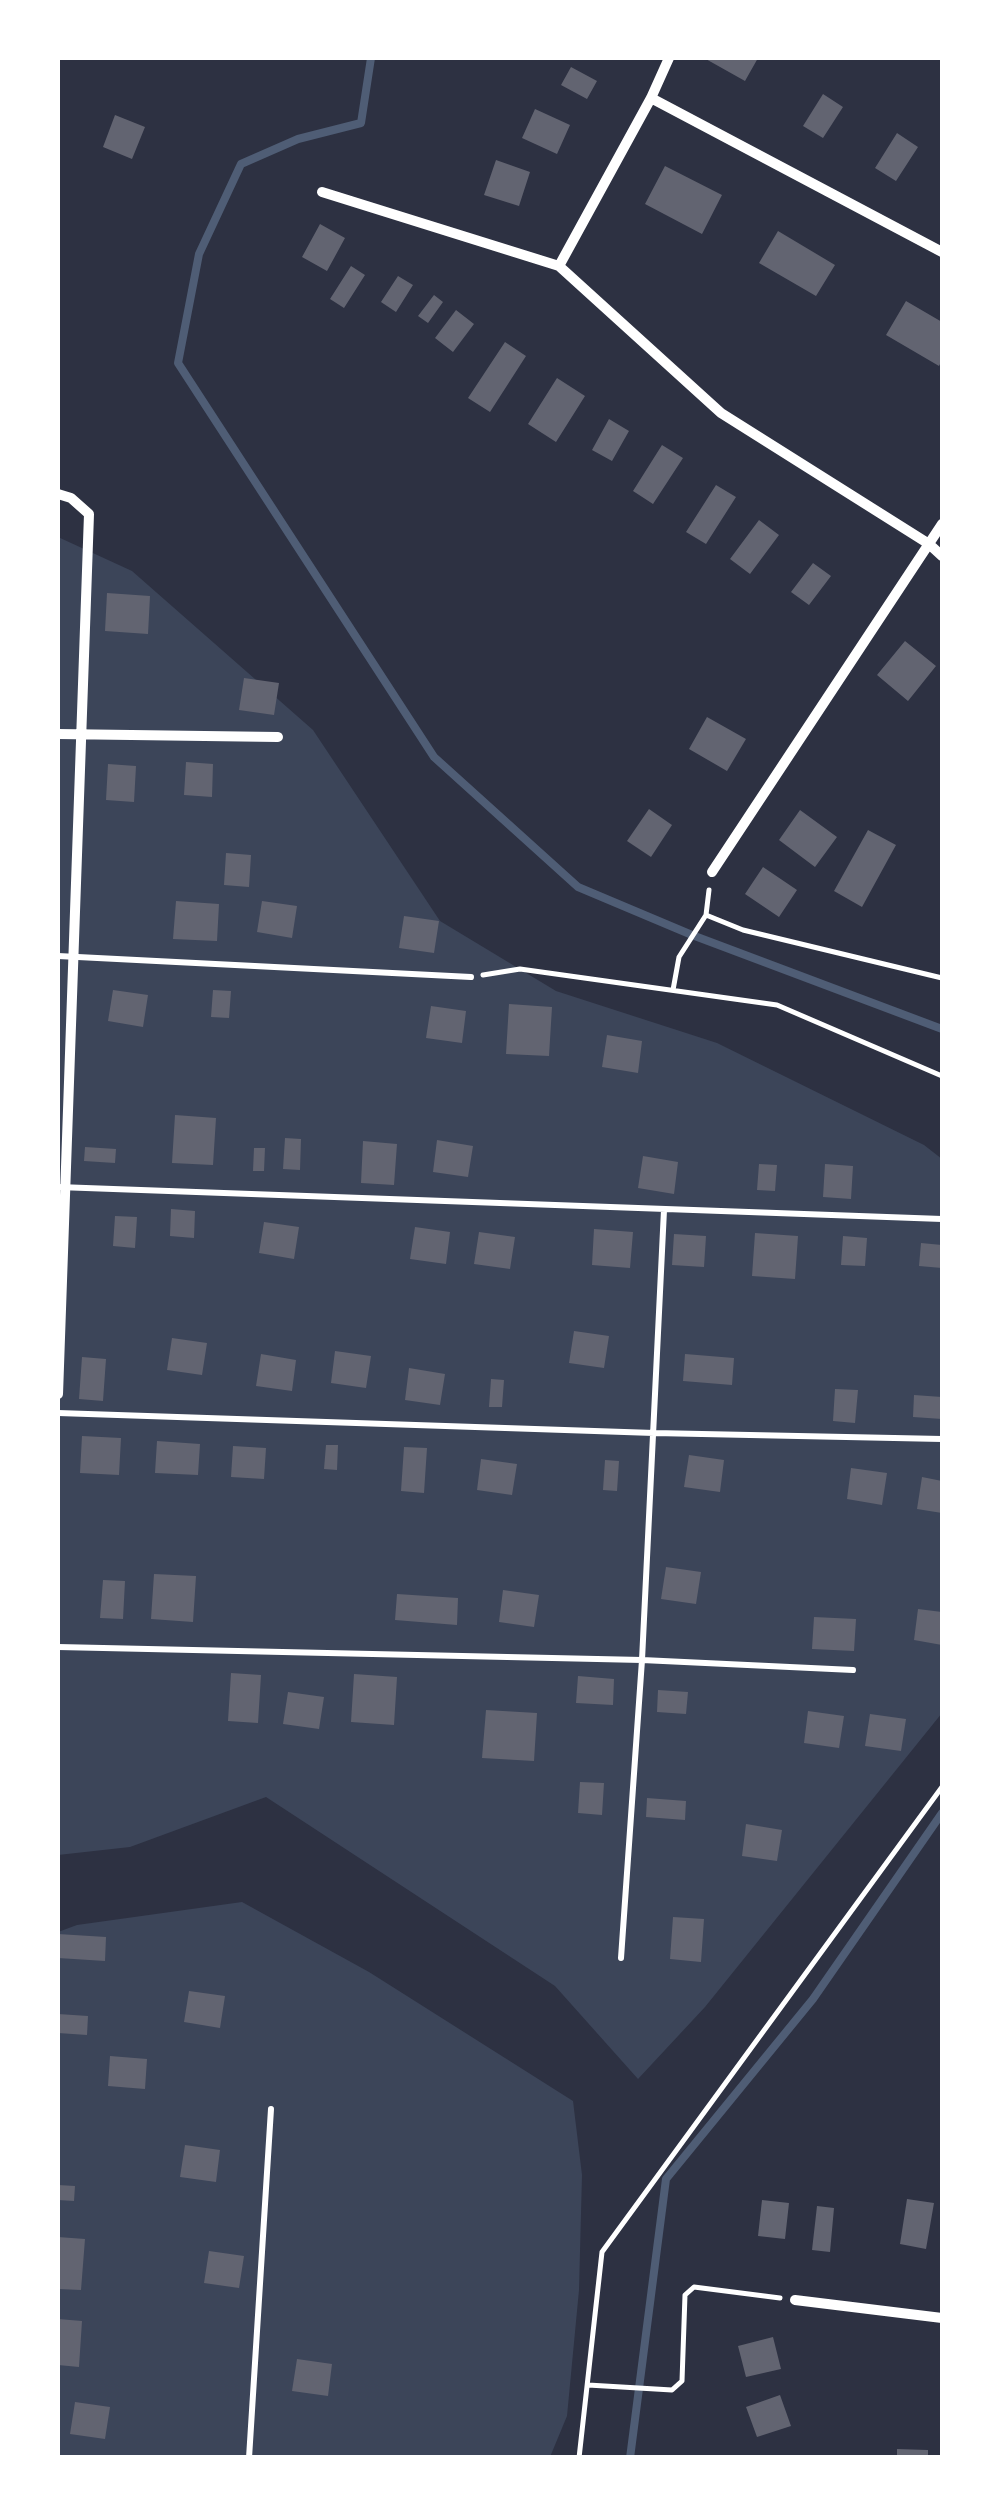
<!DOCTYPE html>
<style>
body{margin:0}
#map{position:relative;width:1000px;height:2515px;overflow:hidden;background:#2d3142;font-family:"Fira Sans Condensed",sans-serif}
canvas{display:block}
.frame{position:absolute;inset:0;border:60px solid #fff;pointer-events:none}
</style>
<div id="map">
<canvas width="1000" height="2515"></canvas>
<div class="frame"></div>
</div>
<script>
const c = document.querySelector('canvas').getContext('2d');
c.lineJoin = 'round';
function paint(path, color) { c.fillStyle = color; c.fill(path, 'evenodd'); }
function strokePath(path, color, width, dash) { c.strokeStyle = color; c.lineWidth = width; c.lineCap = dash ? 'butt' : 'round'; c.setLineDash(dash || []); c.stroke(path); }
const green = new Path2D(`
 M58 537 132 571 313 730 440 921 556 991 717 1043 924 1145 942 1159V1713L705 2007 638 2079 555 1986 266 1797 130 1847 58 1855Z
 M242 1902 369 1972 573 2101 582 2175 579 2290 567 2416 550 2457H58V1932L77 1925Z`);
const stream = new Path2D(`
 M371 58 361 123 298 139 241 164 199 254 178 363 434 757 578 887 692 935 942 1029
 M630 2458 666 2179 813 1999 942 1813`);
const building = new Path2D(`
 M704 58H758L745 81Z
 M571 67 597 81 587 99 561 85Z
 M823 94 843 107 823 138 803 126Z
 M535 109 570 125 557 154 522 138Z
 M115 115 145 127 132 159 103 147Z
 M897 133 918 147 896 181 875 168Z
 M496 160 530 172 519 206 484 195Z
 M665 166 722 195 702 234 645 204Z
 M320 224 345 238 327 271 302 257Z
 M778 231 835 265 816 296 759 263Z
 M351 266 365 275 344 308 330 299Z
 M398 276 413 285 396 312 381 302Z
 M434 295 443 302 428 323 418 316Z
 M906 301 942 322V360L939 366 886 335Z
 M456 310 474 324 453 352 435 338Z
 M505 342 526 356 490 412 468 398Z
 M557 378 585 396 556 442 528 424Z
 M609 419 629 431 612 461 592 450Z
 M662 445 683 458 653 504 633 491Z
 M716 485 736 497 706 544 686 532Z
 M759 520 779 535 750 574 730 559Z
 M813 563 831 576 809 605 791 592Z
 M107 593 150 596 148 634 105 631Z
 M905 641 936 666 908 701 877 675Z
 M244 678 279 683 274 715 239 710Z
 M707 717 746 739 727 771 689 749Z
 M186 762 213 764 212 797 184 795Z
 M108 764 136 766 134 802 106 800Z
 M649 809 672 825 651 857 627 841Z
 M800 810 837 837 815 867 779 840Z
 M868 830 896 845 862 907 834 891Z
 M226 853 251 855 249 887 224 885Z
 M763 867 797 890 779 917 745 894Z
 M176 901 219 904 217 941 173 939Z
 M262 901 297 906 292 938 257 932Z
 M404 916 439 921 434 953 399 948Z
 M113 990 148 995 143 1027 108 1021Z
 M213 990 231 991 229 1018 211 1017Z
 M509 1004 552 1007 549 1056 506 1054Z
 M431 1006 466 1011 462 1043 426 1038Z
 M607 1035 642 1041 638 1073 602 1067Z
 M175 1115 216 1118 213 1165 172 1163Z
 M285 1138 301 1139 300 1170 283 1169Z
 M437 1140 473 1146 468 1177 433 1172Z
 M363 1141 397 1144 394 1185 361 1183Z
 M85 1147 116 1149 115 1163 84 1161Z
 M254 1148H265L264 1171H253Z
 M643 1156 678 1162 674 1194 638 1188Z
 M759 1164 777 1165 775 1191 757 1190Z
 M825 1164 853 1166 851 1199 823 1197Z
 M171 1209 195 1211 194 1238 170 1236Z
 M115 1216 137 1217 135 1248 113 1246Z
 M264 1222 299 1227 294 1259 259 1253Z
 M415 1227 450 1232 446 1264 410 1259Z
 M594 1229 633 1232 630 1268 592 1265Z
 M479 1232 515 1237 510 1269 474 1264Z
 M755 1233 798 1236 795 1279 752 1276Z
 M674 1234 706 1236 704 1267 672 1265Z
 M843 1236 867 1238 865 1266 841 1265Z
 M921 1243 942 1245V1268L919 1266Z
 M574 1331 609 1336 604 1368 569 1363Z
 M172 1338 207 1343 202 1375 167 1370Z
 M335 1351 371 1356 366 1388 331 1383Z
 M261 1354 296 1360 292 1391 256 1386Z
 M685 1354 734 1358 732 1385 683 1381Z
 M82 1357 106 1359 103 1401 79 1399Z
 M409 1368 445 1374 440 1405 405 1400Z
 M491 1379 504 1380 502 1407H489Z
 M835 1389 858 1390 855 1423 833 1421Z
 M914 1395 942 1397V1419L913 1417Z
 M82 1436 121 1438 119 1475 80 1473Z
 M157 1441 200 1444 198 1475 155 1473Z
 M326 1445H338L337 1470 324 1469Z
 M233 1446 266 1448 264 1479 231 1477Z
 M404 1447 427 1448 424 1493 401 1491Z
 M689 1455 724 1460 720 1492 684 1487Z
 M481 1459 517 1464 512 1495 477 1490Z
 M605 1460 619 1461 617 1491 603 1490Z
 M851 1468 887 1473 882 1505 847 1499Z
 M922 1477 942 1481V1513L917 1509Z
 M666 1567 701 1572 696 1604 661 1599Z
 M154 1574 196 1576 193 1622 151 1619Z
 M103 1580 125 1581 123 1619 100 1618Z
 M503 1590 539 1595 534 1627 499 1622Z
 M397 1594 458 1598 457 1625 395 1620Z
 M918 1609 942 1612V1645L914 1640Z
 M814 1617 856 1619 854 1651 812 1649Z
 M231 1673 261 1675 258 1723 228 1721Z
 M354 1674 397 1677 394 1725 351 1722Z
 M578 1676 614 1679 613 1705 576 1703Z
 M658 1690 688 1692 686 1714 657 1712Z
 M288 1692 324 1697 319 1729 283 1724Z
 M486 1710 537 1713 534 1761 482 1758Z
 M808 1711 844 1716 839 1748 804 1743Z
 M870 1714 906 1719 901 1751 865 1746Z
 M580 1782 604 1783 602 1815 578 1813Z
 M647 1798 686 1801 685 1820 646 1817Z
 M746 1824 782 1830 777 1861 742 1856Z
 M673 1917 704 1919 701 1962 670 1959Z
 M58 1934 106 1937 105 1961 58 1958Z
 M189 1991 225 1996 220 2028 184 2022Z
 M58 2014 88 2016 87 2035 58 2033Z
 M110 2056 147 2059 145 2089 108 2086Z
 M185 2145 220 2150 216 2182 180 2177Z
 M58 2185 75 2186 74 2201 58 2200Z
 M907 2199 934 2203 926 2249 900 2244Z
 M762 2200 789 2203 785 2239 758 2236Z
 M817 2206 834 2208 830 2252 812 2250Z
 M58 2237 85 2239 81 2290 58 2289Z
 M209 2251 244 2256 239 2288 204 2283Z
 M58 2319 82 2321 79 2367 58 2365Z
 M773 2337 781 2369 746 2377 738 2346Z
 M297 2359 332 2364 328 2396 292 2391Z
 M780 2395 791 2426 757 2437 746 2407Z
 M75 2402 110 2407 105 2439 70 2434Z
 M897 2449 928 2450V2458H897Z`);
const path = new Path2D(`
 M706 915 743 930 942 978
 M483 975 520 969 777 1005 942 1076
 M673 990 679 957 706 915 709 890
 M588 2385 672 2390 682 2381 685 2295 694 2287 780 2298
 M579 2458 602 2252 942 1787`);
const service = new Path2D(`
 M58 956 471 977
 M58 1187 942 1219
 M58 1413 654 1433 942 1439
 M58 1647 642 1660 853 1670
 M621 1958 642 1660 664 1210
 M249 2458 271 2109`);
const minor = new Path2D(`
 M651 98 942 252
 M322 192 559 266 721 413 929 544 942 556
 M559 266 651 98 669 58
 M58 494 71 498 89 514 58 1394
 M58 734 278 737
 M712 872 942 524
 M795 2300 942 2318`);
paint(green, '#3c4559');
strokePath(stream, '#4f5d75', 8);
paint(building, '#626471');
strokePath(path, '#fff', 5);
strokePath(service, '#fff', 6);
strokePath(minor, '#fff', 10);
</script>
